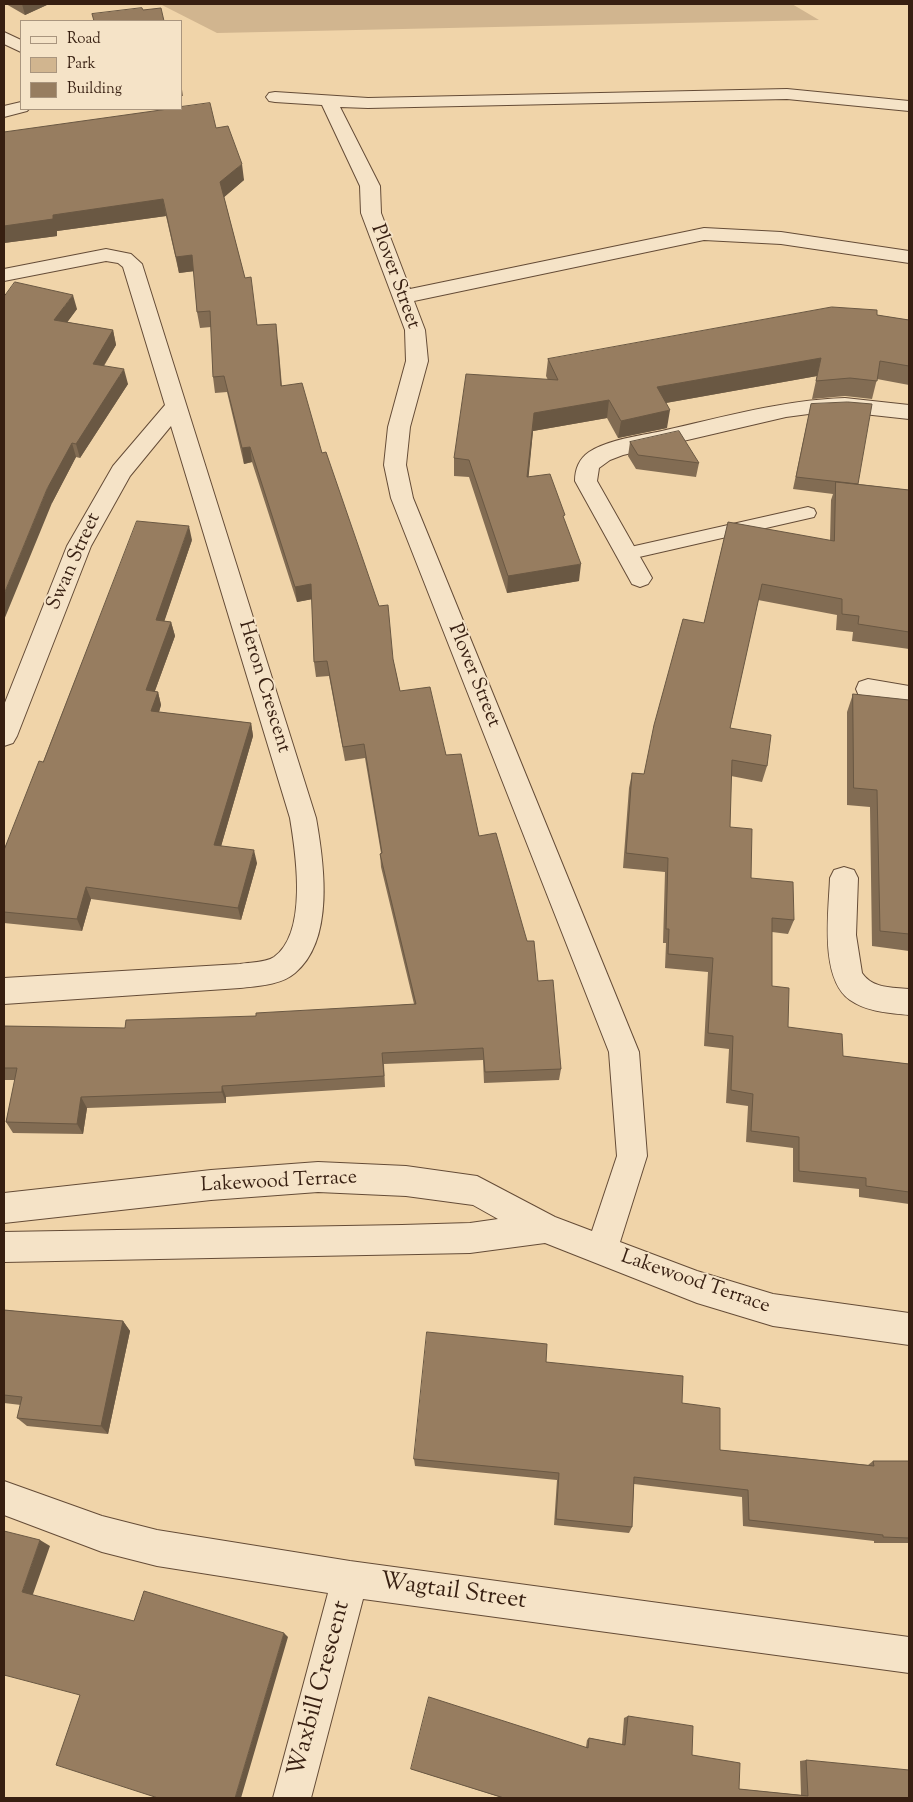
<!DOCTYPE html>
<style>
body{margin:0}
#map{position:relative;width:913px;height:1802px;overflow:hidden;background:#f0d4a9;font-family:"Sorts Mill Goudy",serif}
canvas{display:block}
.frame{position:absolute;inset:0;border:5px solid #371f11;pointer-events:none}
.legend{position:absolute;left:20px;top:20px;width:162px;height:90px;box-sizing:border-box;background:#f5e3c7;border:1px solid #a9957e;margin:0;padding:6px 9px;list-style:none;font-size:15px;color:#371f11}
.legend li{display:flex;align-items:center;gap:10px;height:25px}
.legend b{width:25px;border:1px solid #a9957e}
</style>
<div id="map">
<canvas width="913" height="1802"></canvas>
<div class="frame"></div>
<ul class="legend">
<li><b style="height:6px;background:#f5e3c7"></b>Road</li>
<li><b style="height:14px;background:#d1b58f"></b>Park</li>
<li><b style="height:14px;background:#977d60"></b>Building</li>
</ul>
</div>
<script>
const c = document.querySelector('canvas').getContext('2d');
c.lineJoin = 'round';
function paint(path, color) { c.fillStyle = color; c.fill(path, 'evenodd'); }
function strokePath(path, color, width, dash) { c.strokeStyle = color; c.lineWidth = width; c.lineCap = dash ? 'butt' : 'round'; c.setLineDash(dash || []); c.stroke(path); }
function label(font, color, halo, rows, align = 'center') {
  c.font = font + ' "Sorts Mill Goudy",serif'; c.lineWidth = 4; c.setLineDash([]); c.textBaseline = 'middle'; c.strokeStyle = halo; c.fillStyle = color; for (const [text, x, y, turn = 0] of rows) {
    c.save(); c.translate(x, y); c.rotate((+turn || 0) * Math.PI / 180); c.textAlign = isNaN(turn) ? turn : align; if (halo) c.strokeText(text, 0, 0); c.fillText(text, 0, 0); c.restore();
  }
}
const green = new Path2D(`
 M160 4H792L819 20 217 33Z`);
const service = new Path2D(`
 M808 507 814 509 816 513 814 517 626 560 620 558 617 554 620 550 626 548Z`);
const minor = new Path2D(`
 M4 32 21 40V52L4 44Z
 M787 89 909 101V111L787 99 368 108 340 107 380 186 381 213 410 289 704 228 781 232 909 251V263L781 244 704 240 414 301 425 330 428 361 410 427 406 465 413 498 639 1052 647 1156 620 1242 697 1271 773 1294 909 1313V1345L773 1326 697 1303 545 1243 470 1253 4 1262V1232L402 1225 470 1223 498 1219 473 1205 406 1196 318 1192 211 1200 4 1223V1193L211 1170 318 1162 406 1166 477 1176 555 1217 592 1231 617 1156 609 1052 391 498 384 465 388 427 406 361 405 330 361 213 360 186 322 105 275 102 269 101 266 97 269 93 275 92 368 98Z
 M21 102V109H29L27 111 4 117V106Z
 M106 249 131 254 142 264 316 818C324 863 335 940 295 973 281 985 258 986 240 988L4 1004V978L240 964C250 962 265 963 274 957 308 933 296 854 290 818L171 426 130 476 91 546 17 736 13 743 4 746V705L67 546 113 466 165 405 123 267 118 263 106 261 4 281V269Z
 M845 398 909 405V419L845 412 816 413 786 417 623 455 610 460 599 468 597 481 652 578 648 584 640 587 632 584 575 481C575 469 579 459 589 452 610 439 639 436 662 431 723 417 783 400 845 398Z
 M868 679 909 686V706L859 696 856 689 859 682Z
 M844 867 854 870 858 878 856 935 862 973C873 989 892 987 909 989V1015C890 1013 867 1012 850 1000 819 978 829 910 830 878L834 870Z
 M4 1481 102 1516 157 1530 350 1561 909 1637V1673L363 1599 311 1798H273L328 1593 157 1566 102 1552 4 1515Z`);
const wall = new Path2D(`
 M6 4H49L25 15Z
 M181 83 183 96H181Z
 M216 128 244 180 224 197 257 325 278 340 282 386 322 453 393 659 400 691 446 755 538 981 561 1069 559 1080 484 1083 483 1060 384 1064 385 1087 226 1097V1103L87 1108 83 1134 13 1133 6 1122 15 1080H4V1026L125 1028 256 1016 414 1004 381 867 380 854 381 853 365 758 345 761 329 676 316 677 314 662 312 599 297 602 252 462 244 464 227 392 215 393 213 377 211 327 200 328 197 312 194 271 179 273 166 216 57 231V236L4 243V132Z
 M4 297 77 309 67 322 113 330 116 345 104 366 128 384 80 458 76 457 52 503Z
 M877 315 909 320V385L877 379 872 399 845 396 812 399 817 376 666 403 667 428 618 438 607 418 533 431 528 477 565 521 579 581 507 593 469 477 454 476V458L548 380 546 376 548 359Z
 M811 404 858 484 909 490V649L852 641 853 632 836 630 837 615 758 600 730 728 767 766 762 782 731 776 730 827 751 878 794 920 788 934 772 932V986L788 1027 843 1056 909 1064V1204L859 1197V1189L793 1182V1148L746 1142 748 1106 726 1103 729 1049 704 1046 708 972 665 968 666 943H663L665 872 623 868 629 788 632 773 644 774 704 623 728 522 830 541 831 500 833 494 793 489Z
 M630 442 699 463 696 477 636 469 628 456Z
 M192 540 164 621 171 622 175 636 155 691 158 692 161 705 159 712 251 723 253 736 221 846 257 863 241 920 91 899 82 931 4 923V850L43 762Z
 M853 694 909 700V951L872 946 870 807 847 805V712Z
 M4 1310 123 1321 130 1331 108 1434 27 1426 17 1418 21 1405 4 1403Z
 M546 1362 682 1403 720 1450 868 1465 873 1461H908V1459L909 1458V1543H874V1541L743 1526 742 1497 634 1484 632 1527 629 1533 554 1525 557 1480 415 1466 414 1459Z
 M628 1716 692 1755 739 1789 801 1795 800 1761 806 1760 909 1798H503L411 1769 586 1747 587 1740 589 1738 622 1744 624 1718Z`);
const shadedWall = new Path2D(`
 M22 4H49L25 15Z
 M242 164 244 180 222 199 220 182Z
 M163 199 166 216 57 231V236L4 243V226L53 215Z
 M192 255 195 271 179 273 176 257Z
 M73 295 77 309 58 335 54 320Z
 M113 330 116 345 96 378 93 364Z
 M821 358 817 376 654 405 657 387Z
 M124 369 128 384 80 458 76 444Z
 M609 400 607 418 533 431 527 494V477L534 413Z
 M670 410 667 428 618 438 621 421Z
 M72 443 76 457 52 503 4 620V594L47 489Z
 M250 447 252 462 244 464 242 448Z
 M189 526 192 540 160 634 156 620Z
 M581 564 579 581 507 593 508 576Z
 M311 584 313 599 297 602 295 587Z
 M171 622 175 636 150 704 146 690Z
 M158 692 161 705 155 725 151 711Z
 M251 723 253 736 218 857 214 845Z
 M254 850 257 863 241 920 238 908Z
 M86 887 91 899 82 931 77 919Z
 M222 1086 226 1097V1103L222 1092Z
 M81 1097 87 1108 83 1134 77 1124Z
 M123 1321 130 1331 108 1434 101 1426Z
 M40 1540 50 1546 32 1597 22 1592Z
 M284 1633 288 1637 241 1798H235Z`);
const building = new Path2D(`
 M142 8 143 10 161 8 164 21H94L92 14Z
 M210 103 216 128 228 126 242 164 220 182 245 278 251 277 257 325 276 324 281 386 302 383 322 453 326 452 379 606 388 605 393 659 400 691 430 687 446 755 461 754 479 836 496 833 527 941H534L538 981 553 980 561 1069 485 1072 483 1048 382 1053 384 1076 222 1086V1092L81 1097 77 1124 6 1122 17 1068H4V1026L125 1028 126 1020 256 1016V1013L416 1004 380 854 382 853 364 744 343 747 327 661 314 662 311 584 295 587 250 447 242 448 224 376 213 377 210 311 197 312 192 255 176 257 163 199 53 215V219L4 226V132L168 109H181V107Z
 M15 282 73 295 54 320 113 330 93 364 124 369 76 444 72 443 47 489 4 594V297Z
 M832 307 877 310V315L909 320V366L880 361 877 381 850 378 816 381 821 358 657 387 670 410 621 421 609 400 534 413 527 477 550 474 565 515 563 516 581 564 508 576 469 460 454 458 466 374 558 380 548 359Z
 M848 402 872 404 858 484 796 477 811 404Z
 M679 431 699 463 638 455 630 442Z
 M836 482 909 490V632L858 624 859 616 842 614V599L762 584 730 728 771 735 767 766 732 760 730 827 752 829 751 878 793 882 794 920 772 918V986L789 988 788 1027 842 1034 843 1056 909 1064V1192L866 1186V1178L799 1171V1137L751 1131 753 1094 731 1090 733 1036 708 1033 713 958 668 954 669 929H666L668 858 626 853 632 773 644 774 654 725 683 619 704 623 728 522 834 541Z
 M137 521 189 526 156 620 171 622 146 690 158 692 151 711 251 723 214 845 254 850 238 908 86 887 77 919 4 912V850L39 761 43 762Z
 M853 694 909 700V934L880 931 877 790 854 788Z
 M4 1310 123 1321 101 1426 17 1418 22 1397 4 1395Z
 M427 1332 547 1344 546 1362 683 1376 682 1403 720 1408V1450L874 1466 873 1461H909V1538L883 1537V1535L749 1520 748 1490 634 1477 632 1527 556 1519 559 1473 414 1459Z
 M4 1531 40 1540 22 1592 134 1621 144 1591 284 1633 235 1798H158L56 1765 80 1695 4 1675Z
 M429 1697 588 1748 589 1738 625 1745 628 1716 693 1726 692 1755 740 1763 739 1789 808 1796 806 1760 909 1770V1798H504L411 1769Z`);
const streetNames = [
 ["Plover Street",394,277,70],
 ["Swan Street",75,562,-66],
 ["Plover Street",473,676,68],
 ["Heron Crescent",263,687,73],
 ["Lakewood Terrace",279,1183,-3],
 ["Lakewood Terrace",695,1283,19]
];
const nearStreetnames = [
 ["Wagtail Street",453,1593,8],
 ["Waxbill Crescent",321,1689,-75]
];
paint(green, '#d1b58f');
strokePath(service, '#654c37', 2);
strokePath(minor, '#654c37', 2);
paint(service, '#f5e3c7');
paint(minor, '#f5e3c7');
paint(wall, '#826c53');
paint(shadedWall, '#6a5843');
paint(building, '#977d60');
strokePath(building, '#6a5843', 1);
label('20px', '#371f11', '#f5e3c7', streetNames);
label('24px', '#371f11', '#f5e3c7', nearStreetnames);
</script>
